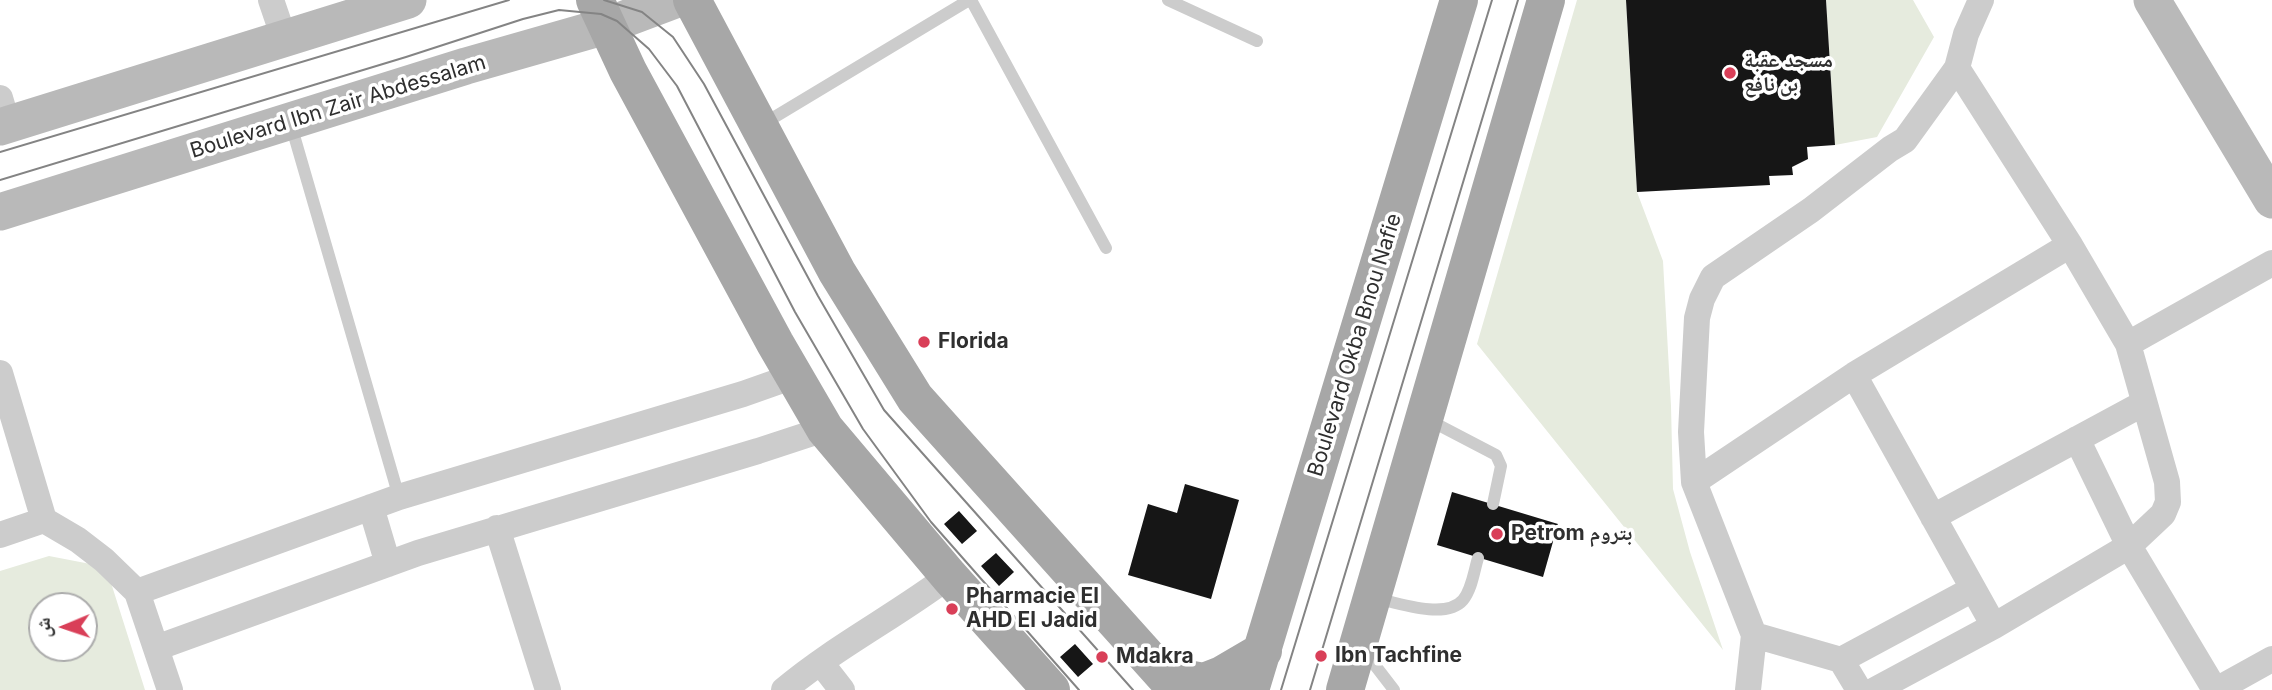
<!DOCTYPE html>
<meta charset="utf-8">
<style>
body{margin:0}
#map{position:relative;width:2272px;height:690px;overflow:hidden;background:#fff;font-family:Inter,"Noto Naskh Arabic",sans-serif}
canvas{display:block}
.north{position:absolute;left:28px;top:592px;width:70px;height:70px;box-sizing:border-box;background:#fff;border:2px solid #acacac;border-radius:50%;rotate:268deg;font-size:19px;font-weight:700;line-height:28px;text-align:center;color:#2f2f2f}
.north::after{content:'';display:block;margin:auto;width:24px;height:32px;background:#d93f58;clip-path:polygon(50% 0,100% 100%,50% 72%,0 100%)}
</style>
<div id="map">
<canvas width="2272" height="690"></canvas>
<div class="north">ش</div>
</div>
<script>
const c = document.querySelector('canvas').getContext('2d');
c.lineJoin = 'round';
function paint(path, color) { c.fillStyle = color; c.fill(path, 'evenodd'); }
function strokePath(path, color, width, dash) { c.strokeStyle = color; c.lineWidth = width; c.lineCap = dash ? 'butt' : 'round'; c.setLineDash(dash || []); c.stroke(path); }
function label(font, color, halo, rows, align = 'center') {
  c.font = font + ' Inter,"Noto Naskh Arabic",sans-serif'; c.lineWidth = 7; c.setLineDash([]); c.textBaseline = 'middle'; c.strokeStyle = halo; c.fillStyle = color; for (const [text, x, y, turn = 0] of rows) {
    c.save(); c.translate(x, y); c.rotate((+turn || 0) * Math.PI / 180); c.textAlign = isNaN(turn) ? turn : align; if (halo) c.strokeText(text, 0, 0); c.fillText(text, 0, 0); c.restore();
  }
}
const green = new Path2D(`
 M1577 0H1626L1637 192 1663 261 1671 406 1673 489 1690 552 1723 650 1477 344Z
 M1826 0H1913L1934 37 1877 137 1835 145Z
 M49 556 106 567 145 690H0V571ZM42 606H84V648H42Z`);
const building = new Path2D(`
 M1626 0H1826L1835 145 1807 147 1808 159 1792 167 1793 175 1769 176 1770 185 1637 192Z
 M1185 484 1239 500 1211 599 1128 575 1148 504 1177 513Z
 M1452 492 1558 524 1543 577 1437 545Z
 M959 511 977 531 962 544 944 524Z
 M996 553 1014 572 999 586 981 566Z
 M1075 644 1093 664 1078 677 1060 657Z`);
const lane = new Path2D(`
 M971 0 1106 248
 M1168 0 1257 41
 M763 124 969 0
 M291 125 399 497
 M1427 419 1496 455 1501 466 1493 504
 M1376 598C1398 603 1446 620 1463 600 1472 589 1474 571 1478 558
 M1364 651 1394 690`);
const street = new Path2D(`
 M271 0 284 38
 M0 98 8 125
 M2128 344 2272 263
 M0 373 44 520 78 540 104 560 137 592 170 690
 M1854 375 1994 626
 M2077 439 2129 546 2215 690
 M1694 482 1854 375 2070 245
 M371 507 388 564
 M1933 517 2144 403
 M497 528 548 690
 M0 535 44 520
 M137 592 399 497 743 394 794 376
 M1754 635 1841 660 1859 690
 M156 648 418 553 758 451 825 429
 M1841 660 1973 589
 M821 663 842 690
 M784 690C835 647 896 616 949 576
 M1748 690 1754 635 1694 482 1691 432 1697 318 1702 299 1713 277 1811 210 1890 149 1905 140 1957 68 1966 34 1981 0
 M1875 690 1994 626 2129 546 2163 514 2168 502 2167 482 2128 344 2070 245 1957 68
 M2216 690 2272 659`);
const secondary = new Path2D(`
 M2152 0 2272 200
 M0 127 408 0
 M0 212 466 66 606 26 675 0`);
const primary = new Path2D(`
 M595 0 628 71 775 343 825 429 949 576 1051 690
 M692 0 837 272 915 398 1177 690
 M1164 675 1204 682 1222 675 1263 651
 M1250 690 1459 0
 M1345 690 1546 0`);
const tram = new Path2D(`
 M604 0 642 12 673 37 704 84 818 296 884 410 1133 690
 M0 152 509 0
 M0 180 406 57 523 19 559 10 601 14 617 21 649 49 677 86 795 312 863 429 931 522 1079 690
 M1281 690 1492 0
 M1310 690 1518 0`);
const markers = [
 [1730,73,7,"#d93f58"],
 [924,342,7,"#d93f58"],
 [1497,534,7,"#d93f58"],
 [952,609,7,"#d93f58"],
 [1321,656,7,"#d93f58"],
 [1102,657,7,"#d93f58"]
];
const poiNames = [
 ["مسجد عقبة",1744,61],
 ["بن نافع",1744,85],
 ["Florida",938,342],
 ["Petrom بتروم",1511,534],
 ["Pharmacie El",966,597],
 ["AHD El Jadid",966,621],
 ["Ibn Tachfine",1335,656],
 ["Mdakra",1116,657]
];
const streetNames = [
 ["Boulevard Ibn Zair Abdessalam",338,107,-17],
 ["Boulevard Okba Bnou Nafie",1355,345,-73]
];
paint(green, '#e6ebde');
paint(building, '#161616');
strokePath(lane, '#ccc', 12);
strokePath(street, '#ccc', 26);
strokePath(secondary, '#b9b9b9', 37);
strokePath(primary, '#a7a7a7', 38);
strokePath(tram, '#848484', 2);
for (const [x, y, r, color] of markers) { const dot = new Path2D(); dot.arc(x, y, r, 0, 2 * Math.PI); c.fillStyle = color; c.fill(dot); strokePath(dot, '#fff', 2.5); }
label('bold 21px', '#2f2f2f', '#fff', poiNames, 'left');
label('21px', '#2f2f2f', '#fff', streetNames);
</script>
